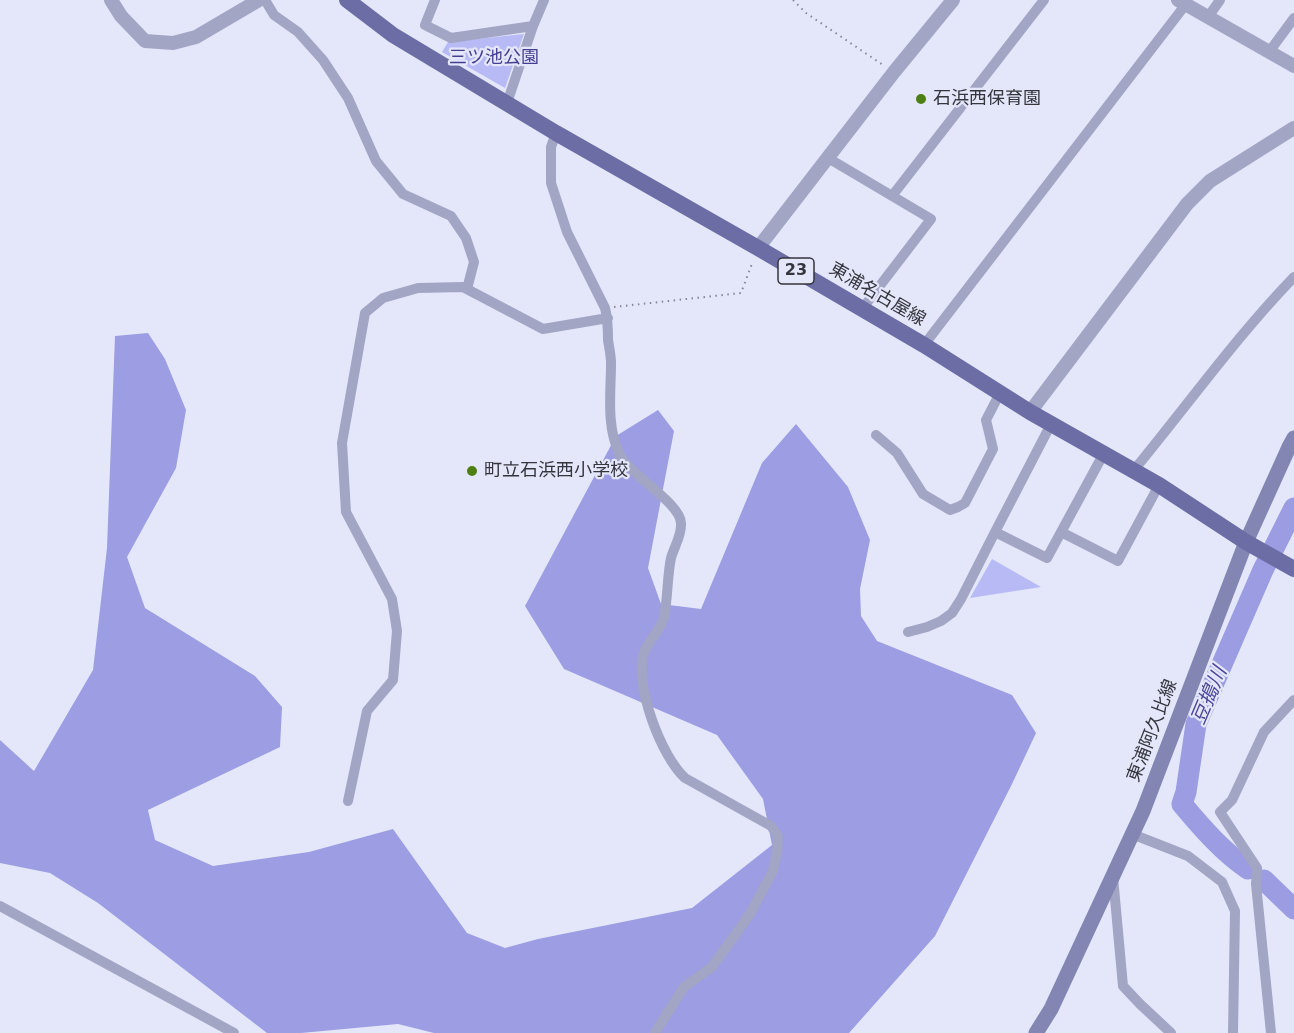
<!DOCTYPE html>
<meta charset="utf-8">
<style>
body{margin:0}
canvas{display:block;background:#e4e6fa}
</style>
<canvas width="1294" height="1033"></canvas>
<script>
const c = document.querySelector('canvas').getContext('2d');
c.lineJoin = 'round';
function paint(path, color) { c.fillStyle = color; c.fill(path, 'evenodd'); }
function strokePath(path, color, width, dash) { c.strokeStyle = color; c.lineWidth = width; c.lineCap = dash ? 'butt' : 'round'; c.setLineDash(dash || []); c.stroke(path); }
function label(font, color, halo, rows, align = 'center') {
  c.font = font + ' "DejaVu Sans","Noto Sans JP",sans-serif'; c.lineWidth = 4.5; c.setLineDash([]); c.textBaseline = 'middle'; c.strokeStyle = halo; c.fillStyle = color; for (const [text, x, y, turn = 0] of rows) {
    c.save(); c.translate(x, y); c.rotate((+turn || 0) * Math.PI / 180); c.textAlign = isNaN(turn) ? turn : align; if (halo) c.strokeText(text, 0, 0); c.fillText(text, 0, 0); c.restore();
  }
}
const green = new Path2D(`
 M524 34 505 88 442 52 448 42Z
 M992 559 1041 587 970 598Z`);
const forest = new Path2D(`
 M148 333 165 359 186 410 176 468 127 557 145 608 255 676 282 707 280 747 148 810 155 840 213 866 309 852 393 829 467 933 505 948 538 939 692 908 772 845 763 799 717 735 564 669 525 606 616 436 658 410 674 431 648 568 661 604 701 609 762 463 796 424 848 487 870 540 860 589 861 616 877 641 1012 695 1036 733 1012 784 935 936 849 1033H434L398 1024 301 1033H267L98 903 50 873 0 863V740L34 771 93 670 107 548 115 336Z`);
const river = new Path2D(`
 M1248 869C1223 852 1202 828 1182 804L1186 792 1196 724 1263 570 1294 508
 M1264 880 1294 909`);
const path = new Path2D(`
 M793 0 806 13 883 65
 M614 307 741 293 753 261`);
const minor = new Path2D(`
 M265 0 274 15 298 32 323 60 348 98 376 161 403 194 451 216 466 238 474 262 467 289
 M435 0 425 25 451 38 533 26
 M1208 17 1220 0
 M1269 52 1294 18
 M507 103 533 26 544 0
 M556 133 551 147V183L567 232 605 308C608 319 608 329 608 340 609 347 611 355 611 363 611 392 606 425 619 453 629 475 680 502 681 523 682 535 674 547 671 558 667 577 668 598 664 617 661 631 648 640 644 653 634 685 661 756 685 778L771 826 778 836 777 852 773 871 750 914 712 967 684 987 655 1033
 M828 158 931 219 862 309
 M892 196 1044 0
 M924 345 1186 4
 M1051 424 995 532 1047 558 1104 453
 M876 435 897 453 923 494 950 510 958 507 965 503 993 449 986 420 1000 393
 M1134 470C1187 406 1236 337 1294 277
 M1061 532 1118 561 1159 485
 M908 632 927 627 941 621 952 613 961 599 995 532
 M348 801 367 711 393 680 397 631 392 599 346 512 342 443 365 313 383 298 418 288 463 287 543 329 608 318
 M1132 834 1188 856 1222 882 1235 911 1233 1033
 M1113 877 1123 986 1140 1004 1171 1033
 M0 906 234 1033
 M1271 1033 1256 884 1257 868 1220 812 1232 800 1264 732 1294 700`);
const tertiary = new Path2D(`
 M111 0 121 16 145 41 173 43 196 37 259 0
 M1178 0 1294 66
 M758 248 894 72 953 0
 M1030 412 1187 204 1210 181 1294 128`);
const secondary = new Path2D(`
 M1036 1033 1051 1009 1143 811 1246 542 1289 447 1294 438`);
const primary = new Path2D(`
 M347 0 393 35 556 133 758 248 924 345 1030 412 1159 485 1246 542 1294 569`);
const markers = [
 [921,99,6,"#4c8012"],
 [472,471,6,"#4c8012"]
];
const shields = [
 [796,271,36]
];
const shieldNames = [
 ["23",796,271]
];
const parkNames = [
 ["三ツ池公園",494,58]
];
const poiNames = [
 ["石浜西保育園",933,99],
 ["町立石浜西小学校",484,471]
];
const streetNames = [
 ["東浦名古屋線",877,295,30],
 ["東浦阿久比線",1153,731,-69]
];
const waterNames = [
 ["豆搗川",1210,696,-67]
];
paint(green, '#b8baf5');
paint(forest, '#9c9de2');
strokePath(river, '#9b9ce1', 21);
strokePath(path, '#858794', 2, [1.5, 4.5]);
strokePath(minor, '#a3a5c5', 10);
strokePath(tertiary, '#a3a5c5', 14);
strokePath(secondary, '#8385b2', 15);
strokePath(primary, '#6c6da4', 16);
for (const [x, y, r, color] of markers) { const dot = new Path2D(); dot.arc(x, y, r, 0, 2 * Math.PI); c.fillStyle = color; c.fill(dot); strokePath(dot, '#e4e6fa', 2); }
for (const [x, y, w] of shields) { const box = new Path2D(); box.roundRect(x - w / 2, y - 13, w, 26, 4.5); c.fillStyle = '#e4e6fa'; c.fill(box); strokePath(box, '#34353d', 1.5); }
label('bold 16px', '#34353d', null, shieldNames);
label('18px', '#453e90', '#e4e6fa', parkNames);
label('18px', '#34353d', '#e4e6fa', poiNames, 'left');
label('18px', '#34353d', '#e4e6fa', streetNames);
label('italic 20px', '#4b4598', '#e4e6fa', waterNames);
</script>
